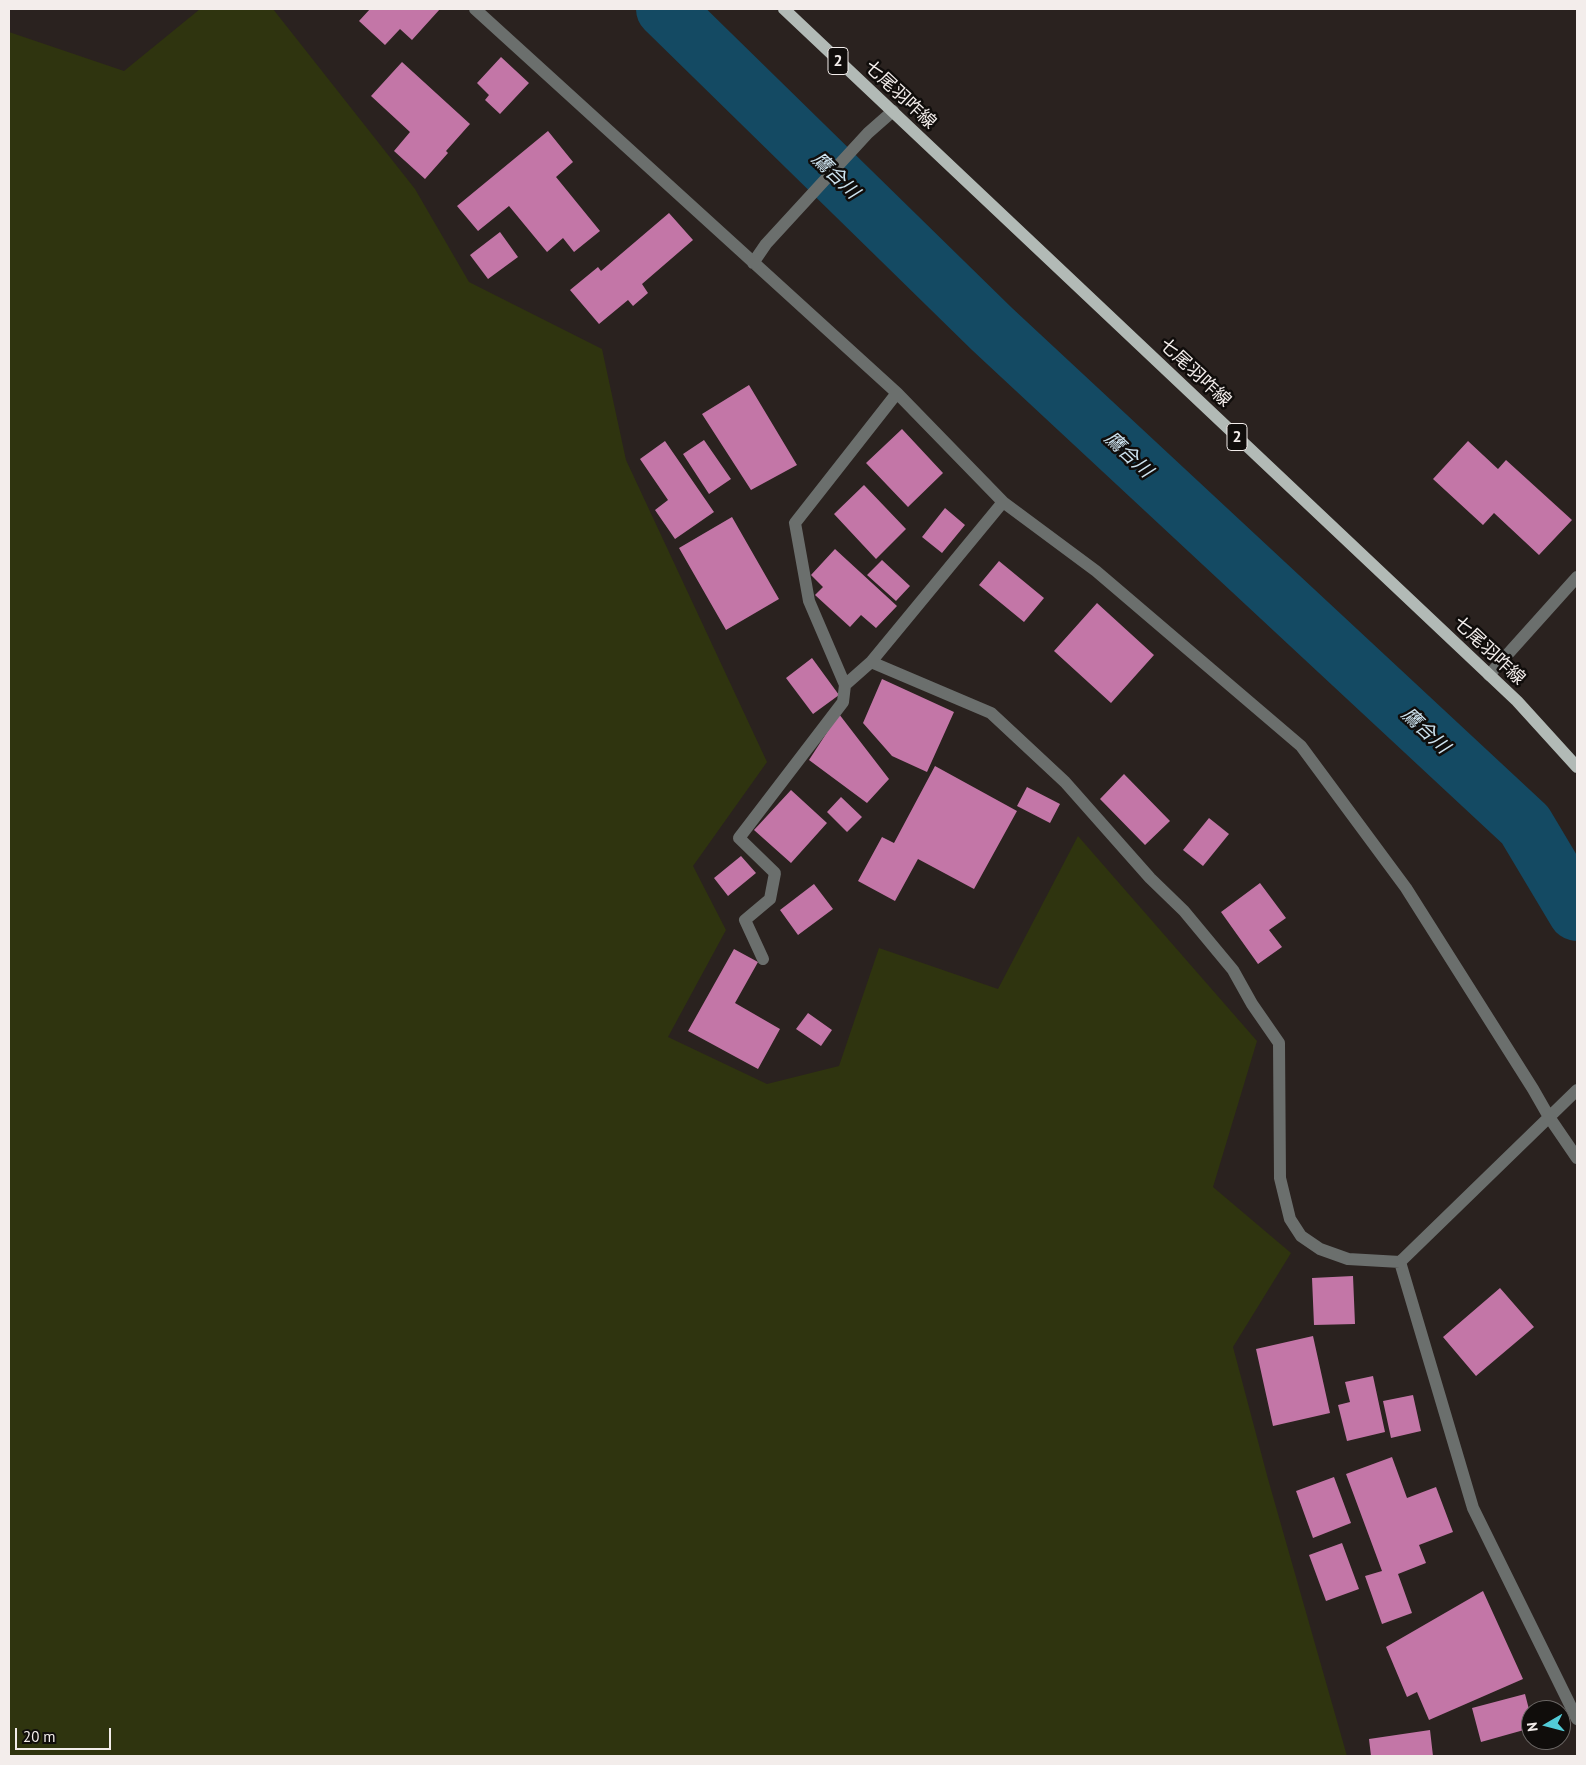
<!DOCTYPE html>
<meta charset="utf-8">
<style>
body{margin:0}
#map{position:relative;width:1586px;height:1765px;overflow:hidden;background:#2a221f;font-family:"PT Sans",sans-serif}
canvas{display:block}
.frame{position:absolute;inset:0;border:10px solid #f3edeb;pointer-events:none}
.north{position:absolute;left:1521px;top:1700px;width:50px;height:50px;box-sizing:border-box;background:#100d0b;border:1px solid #6b6765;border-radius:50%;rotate:262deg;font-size:14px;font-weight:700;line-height:20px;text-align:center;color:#f3edeb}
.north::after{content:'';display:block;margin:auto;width:18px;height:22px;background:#52cbd8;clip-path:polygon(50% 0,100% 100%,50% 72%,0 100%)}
.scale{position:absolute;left:15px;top:1728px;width:96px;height:22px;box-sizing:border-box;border:2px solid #f3edeb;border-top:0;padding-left:6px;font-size:15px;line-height:18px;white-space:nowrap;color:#f3edeb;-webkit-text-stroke:4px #100d0b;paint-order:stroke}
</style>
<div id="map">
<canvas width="1586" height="1765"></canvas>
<div class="frame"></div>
<div class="north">N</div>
<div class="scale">20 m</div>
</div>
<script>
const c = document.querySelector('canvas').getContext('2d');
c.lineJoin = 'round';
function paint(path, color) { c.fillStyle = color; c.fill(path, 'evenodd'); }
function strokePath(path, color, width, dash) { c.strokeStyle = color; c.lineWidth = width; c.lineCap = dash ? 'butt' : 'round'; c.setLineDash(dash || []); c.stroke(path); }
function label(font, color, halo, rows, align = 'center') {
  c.font = font + ' "PT Sans","Noto Sans JP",sans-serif'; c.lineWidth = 5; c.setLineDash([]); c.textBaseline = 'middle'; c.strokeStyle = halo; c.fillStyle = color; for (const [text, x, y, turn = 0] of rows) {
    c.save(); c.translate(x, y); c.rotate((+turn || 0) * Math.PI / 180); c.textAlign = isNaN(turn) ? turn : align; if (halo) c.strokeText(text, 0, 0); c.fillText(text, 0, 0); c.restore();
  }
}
const green = new Path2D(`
 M200 9H273L415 189 469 282 602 349 626 460 767 762 693 866 726 930 668 1037 767 1084 839 1066 879 948 998 989 1078 836 1257 1041 1213 1187 1291 1253 1233 1347 1268 1479 1347 1756H9V32L124 71Z`);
const river = new Path2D(`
 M665 9 992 329 1525 825 1577 912`);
const building = new Path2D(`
 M370 9H440L412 40 400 29 385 45 359 21Z
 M501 57 529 83 500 114 485 100 489 95 477 83Z
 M402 62 470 124 446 151 448 153 425 179 394 151 410 132 371 96Z
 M548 131 573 162 556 177 600 231 574 252 563 238 547 252 509 206 478 231 457 206Z
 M669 213 693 240 642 284 648 293 633 306 628 300 599 324 570 290 598 267 601 271Z
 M500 232 518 257 488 279 470 255Z
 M749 385 797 465 751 490 702 414Z
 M902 429 943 473 908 507 866 463Z
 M704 440 731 479 709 494 683 454Z
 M665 441 714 512 675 539 655 510 668 500 640 459Z
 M1468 441 1498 469 1506 460 1572 520 1539 555 1494 513 1483 525 1433 479Z
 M864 485 906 529 876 559 834 514Z
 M945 508 965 525 942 553 922 537Z
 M732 517 779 599 726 630 679 548Z
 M835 549 897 606 876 628 861 615 850 627 815 595 823 587 811 575Z
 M882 560 910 586 896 601 867 575Z
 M999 561 1044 598 1024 622 979 585Z
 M1097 603 1154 655 1111 703 1054 651Z
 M812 658 839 695 813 714 786 678Z
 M882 679 954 712 927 772 892 756 863 723Z
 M839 714 889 779 867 803 809 760Z
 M935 766 1017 811 974 889 918 859 895 901 858 881 882 837 894 843Z
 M1124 774 1170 821 1145 845 1100 799Z
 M1027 787 1060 804 1050 823 1017 806Z
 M791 790 827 823 791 863 754 830Z
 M841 797 862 817 847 832 827 812Z
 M1209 818 1229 834 1203 866 1183 850Z
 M741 856 756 873 728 896 714 878Z
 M1260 883 1286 918 1269 930 1282 947 1258 964 1221 912Z
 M814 884 833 909 798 935 780 910Z
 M734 949 758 962 735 1003 780 1029 758 1069 688 1031Z
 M808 1013 832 1030 821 1046 796 1029Z
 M1353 1276 1355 1324 1314 1325 1312 1278Z
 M1500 1288 1534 1327 1476 1376 1443 1337Z
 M1313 1336 1330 1413 1273 1426 1256 1349Z
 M1373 1376 1385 1432 1347 1441 1338 1405 1350 1402 1345 1382Z
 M1413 1395 1421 1431 1391 1438 1383 1401Z
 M1392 1457 1407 1498 1436 1487 1453 1532 1419 1545 1426 1563 1398 1574 1412 1613 1382 1624 1365 1576 1382 1571 1346 1474Z
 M1334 1477 1351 1523 1313 1538 1296 1491Z
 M1342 1543 1359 1589 1326 1601 1309 1555Z
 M1483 1591 1523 1679 1429 1720 1417 1692 1407 1697 1386 1647Z
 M1525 1694 1531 1717V1728L1481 1742 1472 1708Z
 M1430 1730 1433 1756H1371L1369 1739Z`);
const minor = new Path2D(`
 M475 9 897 393 1003 502 871 662 991 713 1065 782 1150 878 1184 911 1233 970 1252 1004 1279 1043 1280 1178 1290 1219 1301 1236 1320 1249 1348 1259 1400 1262 1577 1090
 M753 263 766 244 868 133 893 111
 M1003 502 1096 571 1301 746 1406 888 1533 1089 1549 1117 1577 1158
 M871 662 845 685 809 601 795 523 897 393
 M1489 675 1577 577
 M763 959 745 920 770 899 775 873 739 838 843 702 845 685
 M1400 1262 1473 1508 1577 1719`);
const major = new Path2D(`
 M784 9 1517 701 1577 767`);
const shields = [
 [838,61,20],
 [1237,437,20]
];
const shieldNames = [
 ["2",838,61],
 ["2",1237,437]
];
const streetNames = [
 ["七尾羽咋線",900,95,43],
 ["七尾羽咋線",1195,373,43],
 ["七尾羽咋線",1489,651,43]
];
const waterNames = [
 ["鷹合川",835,176,44],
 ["鷹合川",1128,455,43],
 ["鷹合川",1425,731,43]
];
paint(green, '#2f340f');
strokePath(river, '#144a63', 58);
paint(building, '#c376a7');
strokePath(minor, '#6b6f6d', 12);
strokePath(major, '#b2bab6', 12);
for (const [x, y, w] of shields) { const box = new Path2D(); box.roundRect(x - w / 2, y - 13.5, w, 27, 4); c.fillStyle = '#100d0b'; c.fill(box); strokePath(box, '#f3edeb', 1); }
label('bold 16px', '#f3edeb', null, shieldNames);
label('18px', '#f3edeb', '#100d0b', streetNames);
label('italic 19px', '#cee4f0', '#100d0b', waterNames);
</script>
